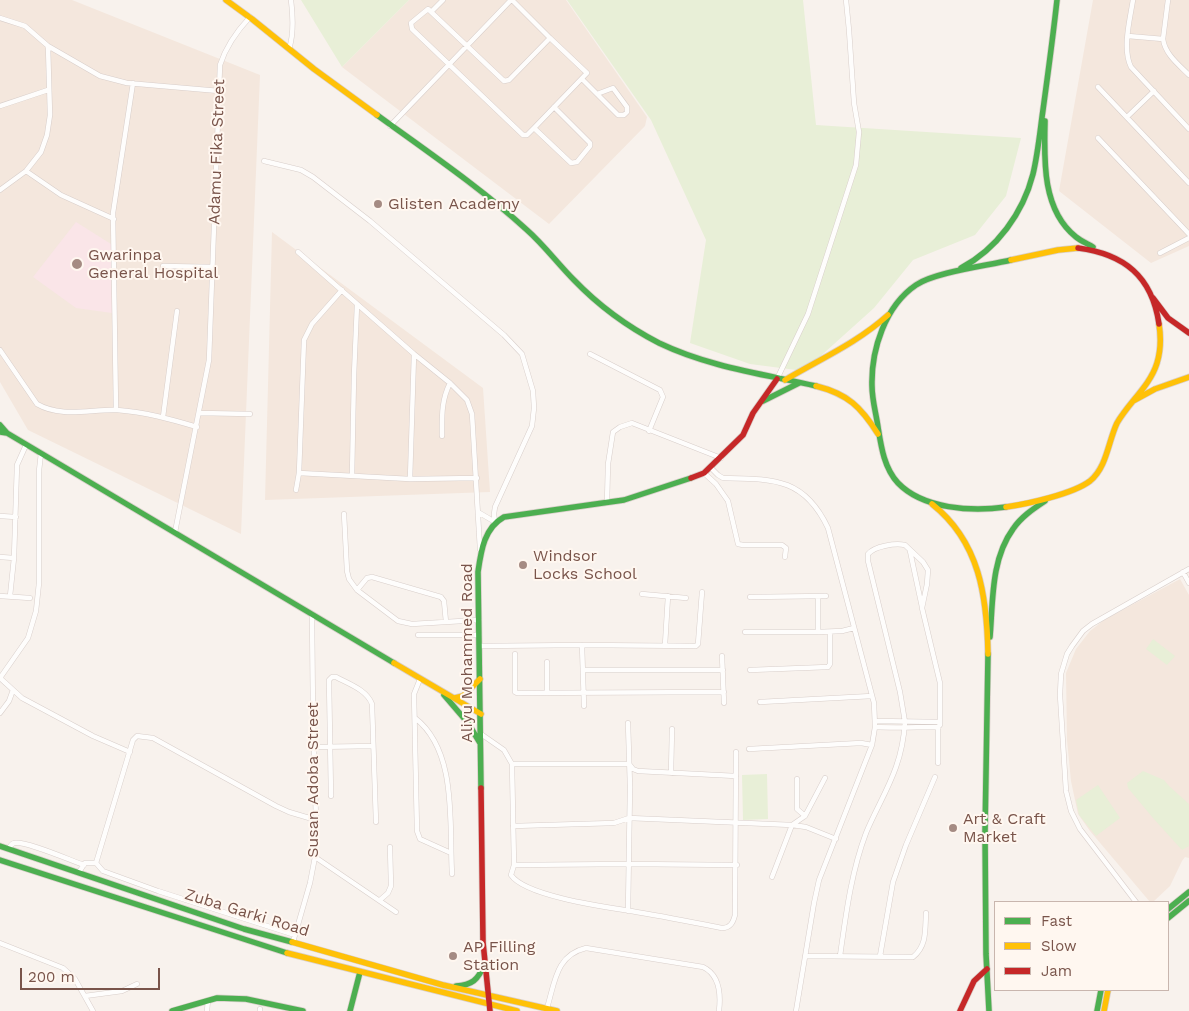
<!DOCTYPE html>
<style>
body{margin:0}
#map{position:relative;width:1189px;height:1011px;overflow:hidden;background:#f8f2ed;font-family:"Work Sans",sans-serif}
canvas{display:block}
.legend{position:absolute;left:994px;top:901px;width:175px;height:90px;box-sizing:border-box;background:#fff7f0;border:1px solid #c9b6ae;margin:0;padding:6px 9px;list-style:none;font-size:15px;color:#79544a}
.legend li{display:flex;align-items:center;gap:10px;height:25px}
.legend b{width:25px;border:1px solid #c9b6ae}
.scale{position:absolute;left:20px;top:968px;width:140px;height:22px;box-sizing:border-box;border:2px solid #79544a;border-top:0;padding-left:6px;font-size:15px;line-height:18px;white-space:nowrap;color:#79544a;-webkit-text-stroke:4px #fff7f0;paint-order:stroke}
</style>
<div id="map">
<canvas width="1189" height="1011"></canvas>
<ul class="legend">
<li><b style="height:6px;background:#4caf50"></b>Fast</li>
<li><b style="height:6px;background:#ffc107"></b>Slow</li>
<li><b style="height:6px;background:#c62828"></b>Jam</li>
</ul>
<div class="scale">200 m</div>
</div>
<script>
const c = document.querySelector('canvas').getContext('2d');
c.lineJoin = 'round';
function paint(path, color) { c.fillStyle = color; c.fill(path, 'evenodd'); }
function strokePath(path, color, width, dash) { c.strokeStyle = color; c.lineWidth = width; c.lineCap = dash ? 'butt' : 'round'; c.setLineDash(dash || []); c.stroke(path); }
function label(font, color, halo, rows, align = 'center') {
  c.font = font + ' "Work Sans",sans-serif'; c.lineWidth = 4; c.setLineDash([]); c.textBaseline = 'middle'; c.strokeStyle = halo; c.fillStyle = color; for (const [text, x, y, turn = 0] of rows) {
    c.save(); c.translate(x, y); c.rotate((+turn || 0) * Math.PI / 180); c.textAlign = isNaN(turn) ? turn : align; if (halo) c.strokeText(text, 0, 0); c.fillText(text, 0, 0); c.restore();
  }
}
const residential = new Path2D(`
 M0 0H72L260 75 241 534 28 430 0 382Z
 M409 0H566L647 117 645 126 549 224 342 67Z
 M1093 0H1189V246L1151 263 1059 191Z
 M272 232 483 388 490 492 265 500Z
 M1180 579 1189 595V858L1185 857 1182 861 1170 886 1153 902H1150L1090 831 1078 814 1071 781 1067 740 1066 673 1076 649 1090 631 1104 620Z`);
const medical = new Path2D(`
 M76 222 111 244 112 313 76 308 33 277Z`);
const green = new Path2D(`
 M301 0H409L342 67Z
 M567 0H803L816 125 1021 138 1006 196 975 235 913 260 874 308 804 371 750 364 690 343 706 240 651 120Z
 M1153 639 1175 656 1167 665 1146 649Z
 M1143 771 1164 780 1169 786 1189 804V846L1182 850 1153 818 1128 788 1127 783Z
 M767 774 768 819 743 820 742 775Z
 M1098 785 1120 818 1096 836 1079 815 1076 800Z`);
const street = new Path2D(`
 M512 0 550 38
 M1133 0C1130 19 1122 49 1131 67L1189 129
 M428 9 504 81 509 80 550 38 587 73 534 128 527 135H523L412 29 411 23Z
 M432 11 443 0
 M0 18 25 26 48 46 100 76 127 83 219 91
 M1128 36 1163 39C1165 54 1178 64 1189 75
 M1163 39 1168 0
 M289 49C294 34 293 16 291 0
 M582 79 618 115H624L627 112V107L613 88 597 94
 M1098 87 1189 183
 M0 106 48 90
 M1127 117 1154 91
 M390 126 511 0
 M534 128 571 163 577 162 590 146V143L554 107
 M1098 138 1189 234
 M264 161 301 170 313 177 370 221 504 335 522 354 533 391 534 408 532 426 495 507 494 514 495 522
 M26 171 61 195 114 219
 M0 190 26 171 41 152 47 135 50 115 48 46
 M298 252 414 354 450 383 467 400 472 414 480 549
 M1160 253 1189 238
 M163 266 213 267
 M0 350 37 404C61 418 91 409 117 410 145 412 170 419 197 427
 M590 354 660 390 663 397 649 431
 M777 379 808 314 856 165 859 132 854 103 849 30 846 0
 M116 410 113 213 133 83
 M200 413 250 414
 M163 417 177 311
 M442 436C442 417 441 401 450 383
 M711 468 718 475 723 478C772 479 804 477 828 528L874 703 875 727 872 745 819 880 814 903 796 1011
 M299 473 304 340 312 324 342 290
 M704 473 716 484 728 501 738 544 743 545H782L786 548 785 557
 M352 476 354 375 357 305
 M410 479 414 354
 M296 490 299 473 410 479 477 478
 M607 503 608 464 613 432 620 427 632 423 721 458
 M478 512 495 522
 M344 514 347 571 349 579 357 590 398 621 412 624 479 620
 M0 516 16 517
 M175 532 209 360 220 65C226 46 237 31 250 17
 M910 551 922 607
 M0 557 14 558
 M1183 572 1189 583
 M357 590 367 578 372 577 441 597 444 601 446 622
 M642 594 686 598
 M0 596 30 598
 M10 596 14 558 17 465 26 445
 M750 597 826 596
 M745 632H818V596
 M818 632 842 631 854 628
 M418 635H479
 M582 645 584 706
 M665 645 668 596
 M479 646 582 645 696 646 698 644 702 592
 M515 654V692L517 693 724 692
 M722 656 724 703
 M584 670H723
 M750 670 828 667 830 664V632
 M0 678 28 638 36 611 39 583V471L41 453
 M0 678 22 698 93 736 130 752
 M420 679 414 694 417 831 420 839 451 853
 M547 693V662
 M760 702 872 696
 M0 713 9 701 13 690
 M415 718C458 751 449 825 452 874
 M875 721 940 722
 M481 734 504 750 512 764 514 865 511 875C525 896 605 907 631 911 661 916 691 922 722 928 730 928 733 923 735 915L736 752
 M314 747 373 746
 M749 749 861 743 872 745
 M938 763V727
 M512 764H629L633 769 638 771 736 776
 M671 773 672 729
 M797 779V809L805 816
 M331 796 329 680 332 677H336C349 684 367 690 372 704L376 822
 M513 826 614 823 629 818 792 825 805 816 825 778
 M9 849C10 846 11 844 14 843 24 840 72 861 84 865
 M315 857 396 912
 M96 863 103 871 158 891 295 935
 M514 865 628 864 737 865
 M79 872 85 863H96L133 740 137 736 153 738 276 806 289 812 316 820
 M772 877 792 825 806 827 836 839
 M380 900 388 893 391 886 390 847
 M1136 902 1080 829 1071 811 1066 791 1060 695 1061 674 1067 654 1072 646 1083 631 1092 624 1189 569
 M628 911 630 787 628 723
 M293 942 310 883 315 857 316 820 313 715 312 614
 M0 943 63 968 75 979 93 1011
 M805 956 913 957C927 946 925 930 926 913
 M840 956C846 914 851 873 866 833 875 811 888 790 896 767 901 753 904 737 905 722L900 692 868 561V554C875 546 895 543 905 545L923 562 928 570 927 584 922 608 940 683V725L938 727C917 727 896 728 875 727
 M880 956 893 882 906 845 935 777
 M85 996 122 991 137 984
 M547 1008C555 982 556 955 586 948L703 967C720 975 721 994 719 1011
 M260 1009V1011
 M207 1011 208 1000`);
const fast = new Path2D(`
 M377 115C428 152 481 188 527 230 544 245 558 264 574 280 599 306 628 327 659 343 709 367 763 374 816 386
 M1045 121C1044 160 1042 210 1076 237 1081 241 1088 244 1093 247
 M961 268C997 249 1023 213 1033 174 1038 153 1040 131 1043 110 1048 73 1053 37 1057 0
 M763 401 799 383
 M0 425 7 433
 M0 432 7 433 394 663
 M1006 507C972 512 923 509 898 483 884 468 881 446 878 427 876 413 872 400 872 386 871 350 885 306 916 285 935 272 986 266 1011 260
 M990 637C993 601 991 559 1013 529 1021 517 1033 509 1045 501
 M988 654 985 833 986 954 989 1011
 M444 695 468 723 480 743
 M481 788 478 572C481 551 484 528 504 517L624 500 691 478
 M0 846 244 929 292 942
 M0 860 287 953
 M1168 909 1189 892
 M1168 918 1189 901
 M456 986C472 985 478 980 484 965
 M172 1011 217 998 246 999 303 1011
 M350 1011 360 972
 M1097 1011 1101 990`);
const slow = new Path2D(`
 M226 0 252 19 314 69 377 115
 M1011 260 1058 250 1078 248
 M785 380C820 359 857 343 888 315
 M816 386C848 394 861 407 878 434
 M1133 401 1155 389 1189 377
 M932 504C980 542 987 597 988 654
 M1006 507C1027 504 1073 494 1090 481 1107 467 1108 442 1117 423 1129 402 1150 386 1157 363 1161 350 1161 337 1159 324
 M394 663 481 714
 M455 698 463 696 480 679
 M292 942 443 985 557 1011
 M287 953 517 1011
 M1104 1011 1108 990`);
const jam = new Path2D(`
 M1078 248C1124 254 1152 276 1159 324
 M1153 298 1168 318 1189 333
 M691 478 704 473 743 435 753 413 777 379
 M481 788 483 942 490 1011
 M960 1011 974 981 987 969`);
const markers = [
 [378,204,5,"#a58b83"],
 [77,264,6,"#a58b83"],
 [523,565,5,"#a58b83"],
 [953,828,5,"#a58b83"],
 [453,956,5,"#a58b83"]
];
const streetNames = [
 ["Adamu Fika Street",217,152,-88],
 ["Aliyu Mohammed Road",467,653,-90],
 ["Susan Adoba Street",313,780,-90],
 ["Zuba Garki Road",247,913,17]
];
const poiNames = [
 ["Glisten Academy",388,204],
 ["Gwarinpa",88,255],
 ["General Hospital",88,273],
 ["Windsor",533,556],
 ["Locks School",533,574],
 ["Art & Craft",963,819],
 ["Market",963,837],
 ["AP Filling",463,947],
 ["Station",463,965]
];
paint(residential, '#f4e7dd');
paint(medical, '#fae5e8');
paint(green, '#e8efd7');
strokePath(street, '#d8ceca', 5.5);
strokePath(fast, '#d9cfca', 7);
strokePath(slow, '#d9cfca', 7);
strokePath(jam, '#d9cfca', 7);
strokePath(street, '#fefdfc', 4.5);
strokePath(fast, '#4caf50', 5.5);
strokePath(slow, '#ffc107', 5.5);
strokePath(jam, '#c62828', 5.5);
for (const [x, y, r, color] of markers) { const dot = new Path2D(); dot.arc(x, y, r, 0, 2 * Math.PI); c.fillStyle = color; c.fill(dot); strokePath(dot, '#fff7f0', 2); }
label('16px', '#79544a', '#fff7f0', streetNames);
label('16px', '#79544a', '#fff7f0', poiNames, 'left');
</script>
